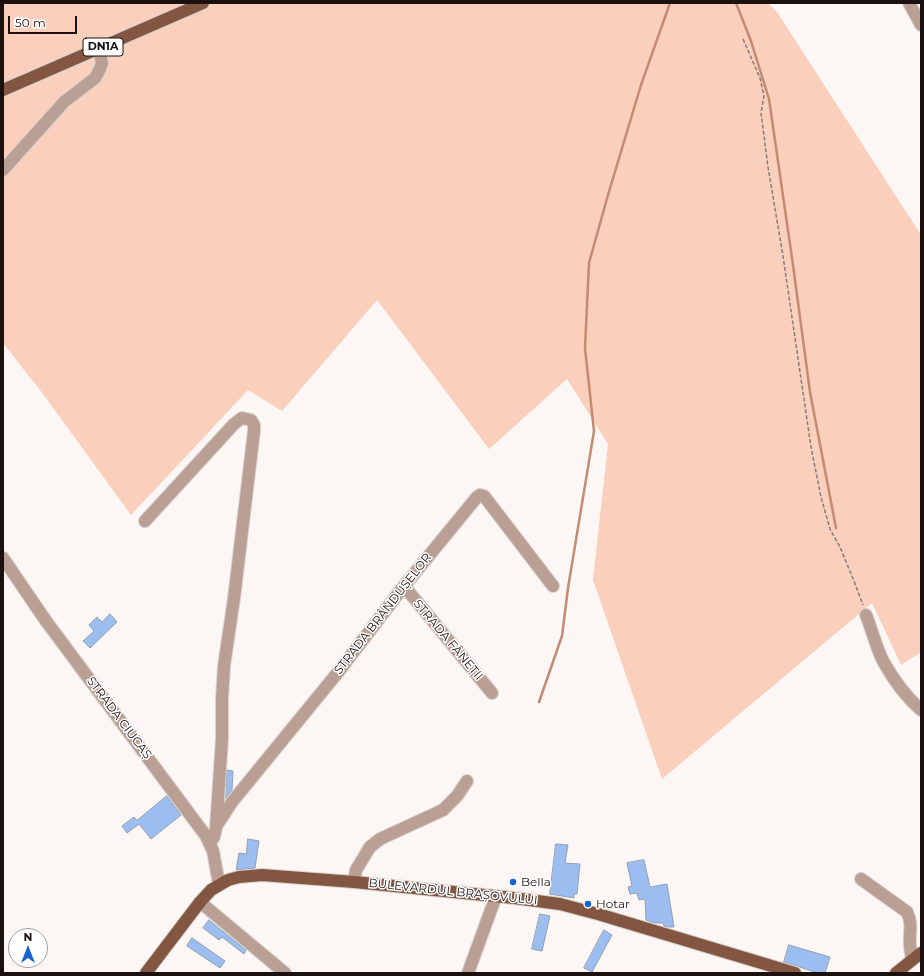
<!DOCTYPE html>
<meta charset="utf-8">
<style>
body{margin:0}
#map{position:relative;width:924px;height:976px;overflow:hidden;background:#fcf6f4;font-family:Montserrat,sans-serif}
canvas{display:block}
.frame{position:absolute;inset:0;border:4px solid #1b120f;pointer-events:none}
.north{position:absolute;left:8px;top:928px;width:40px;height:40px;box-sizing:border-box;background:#fff;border:1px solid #a4a09f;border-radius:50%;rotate:0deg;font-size:11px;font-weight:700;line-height:16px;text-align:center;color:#1b120f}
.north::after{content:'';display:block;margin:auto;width:14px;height:18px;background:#1764cf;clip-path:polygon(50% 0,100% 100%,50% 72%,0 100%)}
.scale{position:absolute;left:8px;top:16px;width:69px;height:18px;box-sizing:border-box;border:2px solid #1b120f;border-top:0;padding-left:5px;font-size:12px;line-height:14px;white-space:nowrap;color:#1b120f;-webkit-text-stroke:3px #fff;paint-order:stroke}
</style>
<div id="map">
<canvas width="924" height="976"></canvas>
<div class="frame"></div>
<div class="north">N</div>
<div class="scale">50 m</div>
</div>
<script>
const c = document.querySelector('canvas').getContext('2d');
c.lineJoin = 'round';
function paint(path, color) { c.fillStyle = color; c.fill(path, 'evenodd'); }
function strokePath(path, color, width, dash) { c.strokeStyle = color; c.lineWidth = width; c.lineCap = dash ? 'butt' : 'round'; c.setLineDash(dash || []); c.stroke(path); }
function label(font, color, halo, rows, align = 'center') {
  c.font = font + ' Montserrat,sans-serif'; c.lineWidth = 3; c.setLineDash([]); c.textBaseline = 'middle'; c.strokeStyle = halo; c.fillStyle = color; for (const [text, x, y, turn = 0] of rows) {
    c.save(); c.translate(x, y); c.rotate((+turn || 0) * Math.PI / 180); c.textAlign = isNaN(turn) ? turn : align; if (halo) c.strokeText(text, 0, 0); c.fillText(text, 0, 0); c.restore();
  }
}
const green = new Path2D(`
 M3 3H768L777 12 921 235V652L901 665 872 603 662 779 593 580 608 444 567 379 489 449 377 300 282 411 248 390 131 515 43 394 3 343Z`);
const stream = new Path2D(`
 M736 3 751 41 769 99 793 265 810 392 836 528
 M539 702 562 636 568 588 594 431 585 348 589 263 608 195 641 85 670 3`);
const building = new Path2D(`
 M110 614 117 622 90 648 83 641 94 631 89 625 97 617 102 622Z
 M227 770 233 771 232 790 226 798Z
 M167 796 181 815 151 839 139 824 127 833 122 826 134 817 137 820Z
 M248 839 259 841 255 868 236 870 239 853 246 854Z
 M556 844 568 845 565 863 580 864 577 894H574V898L550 894Z
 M644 860 650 887 667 884 674 927H669L664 926 663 923H654L646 920 645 899 639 900 637 893 630 894 628 887 632 886 627 863Z
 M540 914 550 916 542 951 532 949Z
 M209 920 246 950 244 954 222 937 219 940 203 928Z
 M604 930 612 935 592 972 584 968Z
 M192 938 225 961 220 968 187 946Z
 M789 945 830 957 825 973H818L784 962Z`);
const path = new Path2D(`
 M743 39 760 78 764 96 761 113 768 167 783 256 811 447 821 497 830 529 840 547 854 581 863 605`);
const minor = new Path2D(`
 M909 3 921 25
 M3 170 64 102 95 78 100 69 102 63 99 48
 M145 521 234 424 242 418 251 420 254 425V431L234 598 224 666 222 699V739L216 828 214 837 210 843
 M3 558 46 621 206 836 213 851 219 884
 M404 586 492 693
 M866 615C872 630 876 647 883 661 893 679 906 697 921 710
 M217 825 232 802 339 671 404 586 477 497 480 495 484 496 553 586
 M861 879 907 912C913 925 909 931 910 943 910 949 911 954 912 959
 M354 882 356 870 370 847 380 839 443 810 457 796 467 781
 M200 902 285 973
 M468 973 496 896`);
const major = new Path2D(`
 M3 90 203 3
 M146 973 200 902 211 890 228 880 239 877 262 875 354 882 514 898 560 904 598 914 795 973
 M896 973 921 953`);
const markers = [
 [513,882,4,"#1764cf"],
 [588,904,4,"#1764cf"]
];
const shields = [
 [103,47,40]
];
const shieldNames = [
 ["DN1A",103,47]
];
const streetNames = [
 ["STRADA BRÂNDUȘELOR",383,614,-52],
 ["STRADA FÂNEȚII",448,640,50],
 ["STRADA CIUCAȘ",119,718,53],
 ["BULEVARDUL BRAȘOVULUI",453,892,6]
];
const poiNames = [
 ["Bella",521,882],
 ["Hotar",596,904]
];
paint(green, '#facfbc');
strokePath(stream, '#c58b72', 2.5);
paint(building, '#9cbdef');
strokePath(building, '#939fb2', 1);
strokePath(minor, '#d8d2cf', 14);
strokePath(major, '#d8d2cf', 14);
strokePath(path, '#857d7b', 1.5, [4, 2]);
strokePath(minor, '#ba9f94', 12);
strokePath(major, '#835642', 12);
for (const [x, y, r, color] of markers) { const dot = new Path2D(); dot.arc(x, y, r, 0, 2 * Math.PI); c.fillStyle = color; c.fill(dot); strokePath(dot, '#fff', 1.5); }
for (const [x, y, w] of shields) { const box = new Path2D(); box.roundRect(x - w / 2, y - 9, w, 18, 3); c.fillStyle = '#fff'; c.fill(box); strokePath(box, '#1b120f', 1); }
label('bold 11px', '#1b120f', null, shieldNames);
label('12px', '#1b120f', '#fff', streetNames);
label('12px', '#1b120f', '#fff', poiNames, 'left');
</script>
